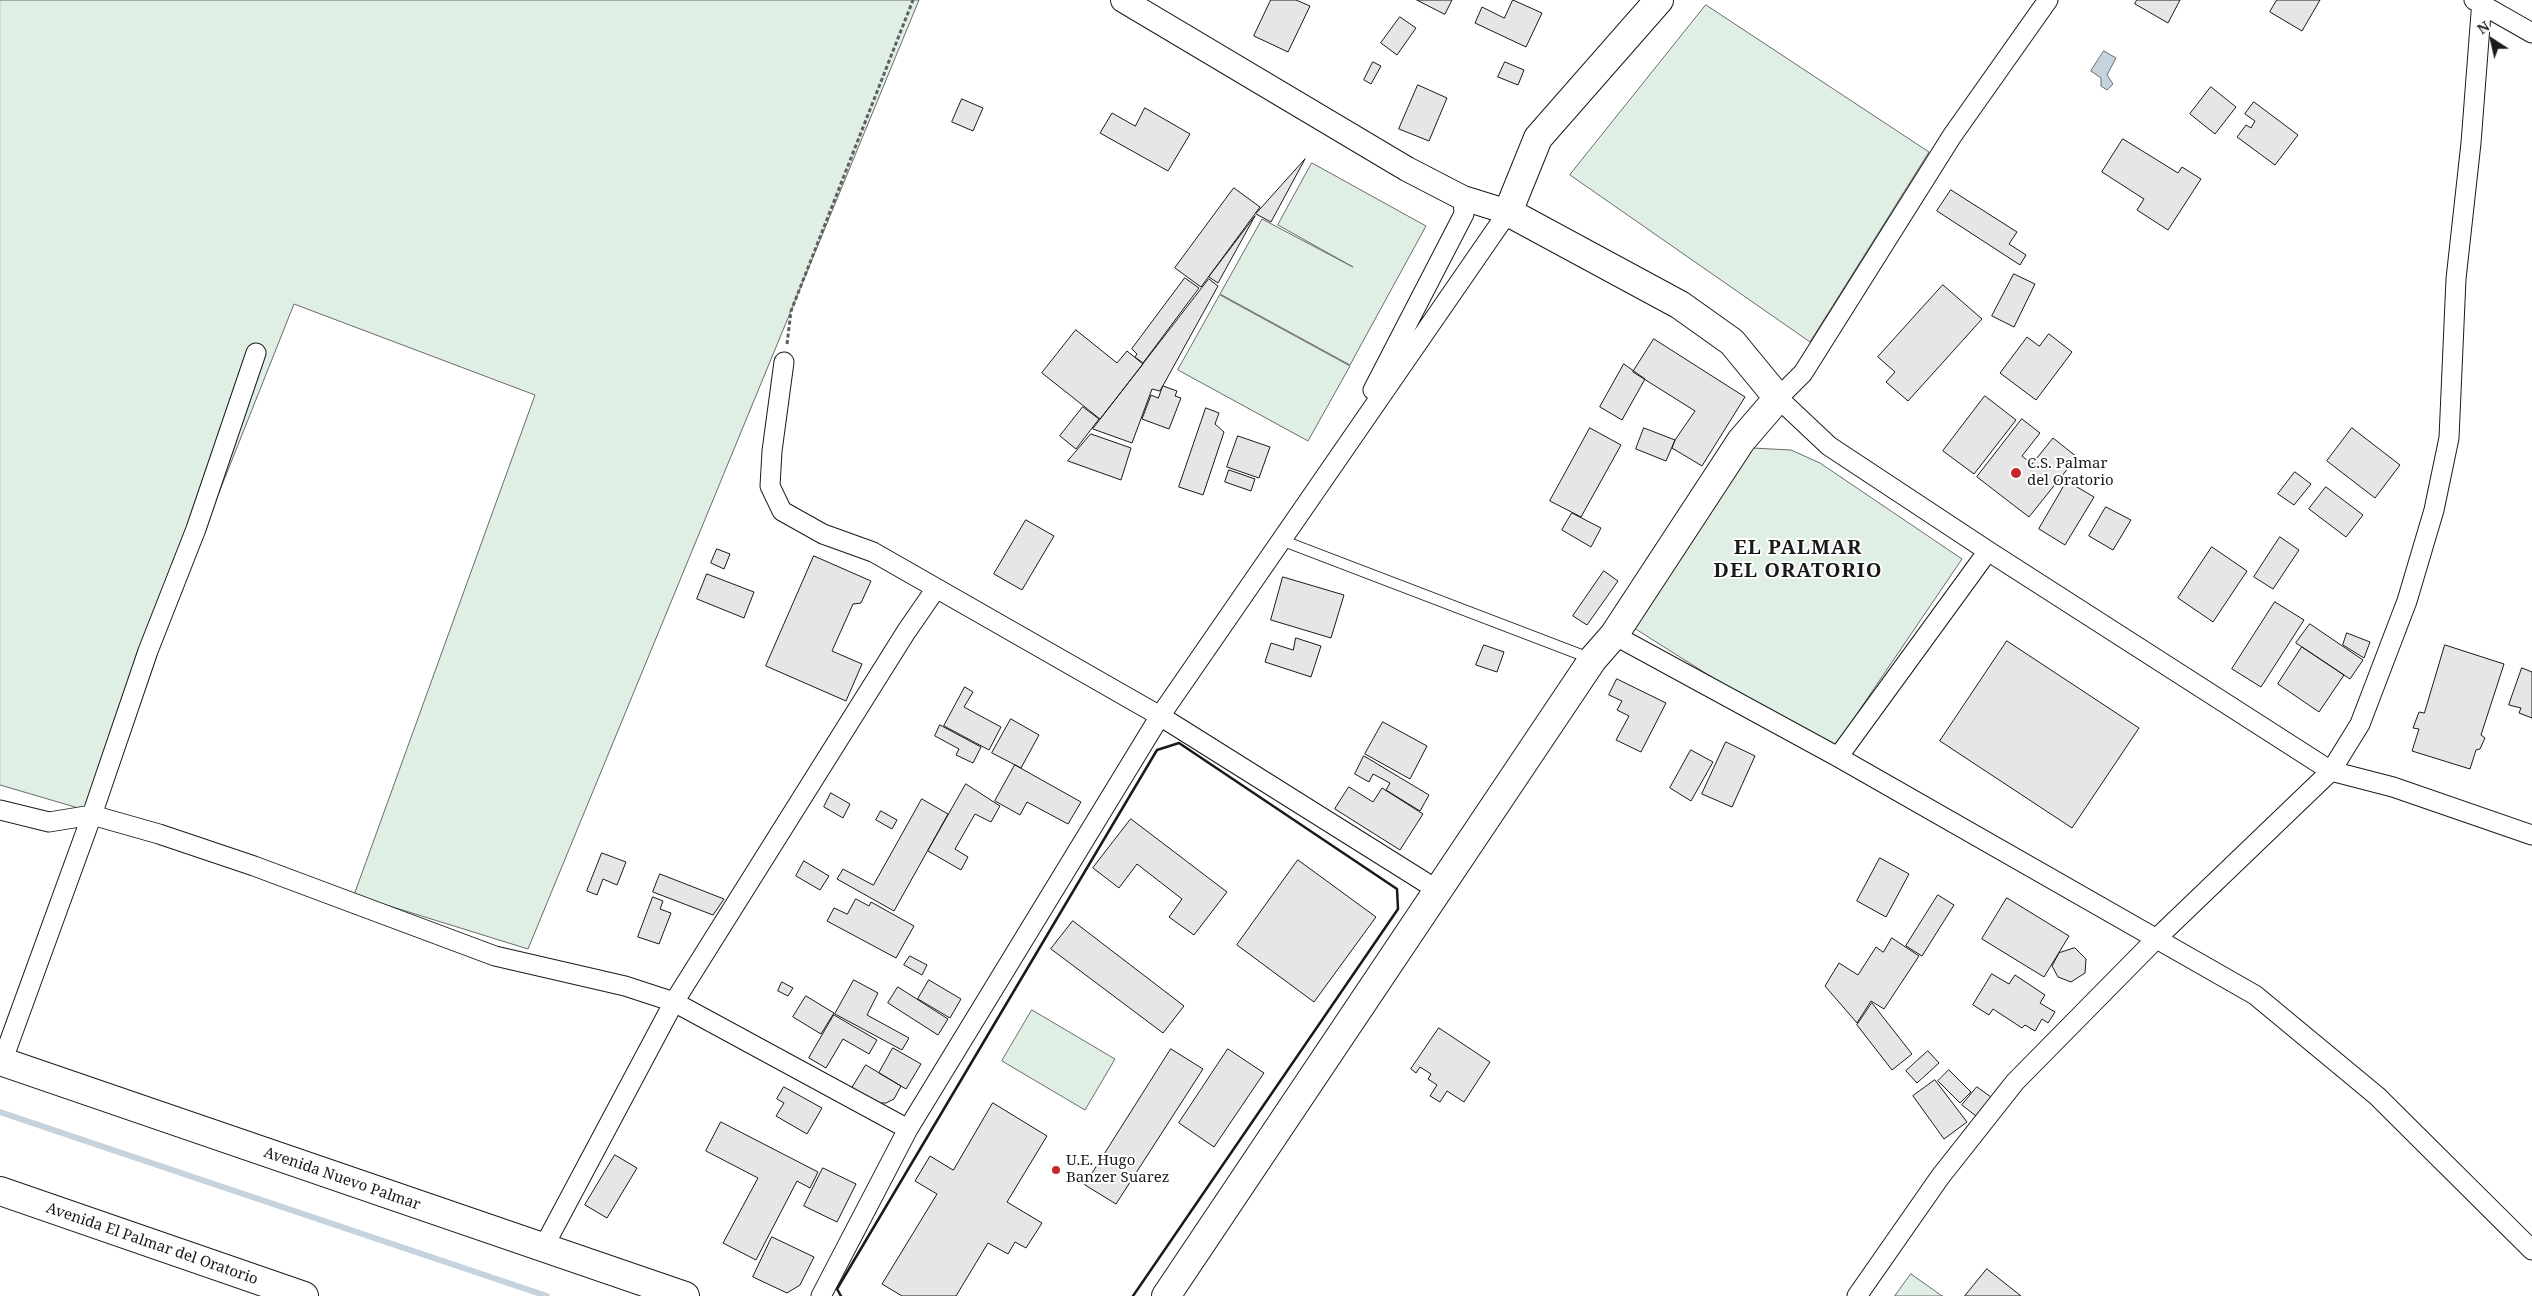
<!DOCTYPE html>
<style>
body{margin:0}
#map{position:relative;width:2532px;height:1296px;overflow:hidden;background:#fff;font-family:"Noto Serif",serif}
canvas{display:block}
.north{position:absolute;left:2467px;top:15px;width:50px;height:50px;-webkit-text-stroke:4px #fff;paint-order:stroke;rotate:325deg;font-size:14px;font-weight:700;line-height:20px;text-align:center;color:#1a1a1a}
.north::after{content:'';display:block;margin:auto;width:18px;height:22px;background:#1a1a1a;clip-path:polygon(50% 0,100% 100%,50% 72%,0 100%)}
</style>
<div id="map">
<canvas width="2532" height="1296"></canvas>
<div class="north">N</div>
</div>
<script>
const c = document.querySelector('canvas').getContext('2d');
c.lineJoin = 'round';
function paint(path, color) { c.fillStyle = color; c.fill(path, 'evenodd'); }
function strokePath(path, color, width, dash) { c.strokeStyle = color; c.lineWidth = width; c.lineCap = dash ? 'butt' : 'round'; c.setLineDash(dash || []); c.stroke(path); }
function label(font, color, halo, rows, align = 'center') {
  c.font = font + ' "Noto Serif",serif'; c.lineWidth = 4; c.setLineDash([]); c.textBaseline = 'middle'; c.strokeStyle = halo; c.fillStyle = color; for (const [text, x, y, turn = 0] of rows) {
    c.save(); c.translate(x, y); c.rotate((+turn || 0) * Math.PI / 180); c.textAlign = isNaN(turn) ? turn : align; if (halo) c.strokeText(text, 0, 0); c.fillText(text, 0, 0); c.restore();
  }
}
const green = new Path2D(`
 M0 0H919L528 949 354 895 535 395 294 304 92 812 0 785Z
 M1706 5 1929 152 1810 342 1570 175Z
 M1312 163 1426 226 1350 365 1220 294 1262 219 1353 267 1278 225Z
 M1220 295 1350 366 1308 441 1178 370Z
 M1752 448 1791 450 1820 463 1962 559 1835 746 1729 688 1634 628Z
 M1032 1010 1115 1059 1085 1110 1002 1061Z
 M1911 1274 1942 1296H1943H1895Z`);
const water = new Path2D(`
 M2104 51 2116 58 2107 75 2113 84 2107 90 2101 86V78L2091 71Z`);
const stream = new Path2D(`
 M0 1112 547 1296`);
const building = new Path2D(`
 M1271 0H1296L1310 6 1288 52 1254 36Z
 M1417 0H1452L1445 14Z
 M1513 0 1542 13 1526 47 1475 23 1482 7 1504 18Z
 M2137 0H2180L2168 23 2135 4Z
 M2277 0H2320L2302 31 2270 12Z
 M1400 17 1416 28 1397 55 1381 43Z
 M1373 62 1381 66 1371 84 1364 80Z
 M1505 62 1524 70 1518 85 1498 77Z
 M1418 85 1447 98 1429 141 1399 129Z
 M2211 87 2236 107 2215 134 2190 114Z
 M962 99 983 108 973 131 952 122Z
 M2254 102 2298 135 2275 165 2237 137 2246 125 2251 128 2255 121 2245 114Z
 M1145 108 1190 134 1168 171 1100 133 1112 113 1135 126Z
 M2123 139 2178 173 2182 167 2201 179 2168 230 2137 210 2144 199 2102 172Z
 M1305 159 1271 222 1256 214Z
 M1234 188 1260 207 1201 287 1175 268Z
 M1951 190 2017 232 2009 244 2026 255 2020 265 1937 211Z
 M1255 216 1218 283 1209 277Z
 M2014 274 2035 284 2014 327 1992 316Z
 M1185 278 1199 288 1143 363 1135 357 1137 354 1132 349Z
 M1209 279 1218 286 1160 391 1152 389 1132 443 1093 429Z
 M1943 285 1982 319 1908 401 1886 382 1895 372 1878 357Z
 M1076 330 1117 363 1127 351 1143 364 1100 419 1042 373Z
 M2049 334 2072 352 2036 400 2000 373 2027 337 2039 346Z
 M1654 339 1745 397 1702 466 1672 448 1675 440 1695 411 1633 372Z
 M1624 364 1645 379 1622 420 1600 407Z
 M1163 386 1177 391 1175 396 1181 398 1169 429 1142 419 1151 395 1158 398Z
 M1985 396 2016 420 1974 474 1943 451Z
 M1083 407 1099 419 1076 449 1060 436Z
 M1206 408 1219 413 1215 424 1224 432 1203 495 1179 487Z
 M2022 419 2040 433 2022 456 2032 464 2053 438 2077 457 2029 517 1977 477Z
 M1590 428 1621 445 1581 517 1550 501Z
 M1644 428 1675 440 1666 461 1636 449Z
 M2352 428 2400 465 2375 498 2327 461Z
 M1091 434 1131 448 1121 480 1068 461Z
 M1238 436 1270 447 1259 478 1227 467Z
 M1229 470 1255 479 1251 491 1225 482Z
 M2295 472 2311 484 2294 505 2278 494Z
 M2067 481 2094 497 2065 545 2039 529Z
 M2326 487 2363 515 2346 537 2309 509Z
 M2106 507 2131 520 2113 550 2089 536Z
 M1572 513 1601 528 1591 547 1562 530Z
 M1026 520 1054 536 1022 590 994 574Z
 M2280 537 2299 550 2273 589 2254 577Z
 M2212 547 2247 571 2213 622 2178 598Z
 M717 549 730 554 724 569 711 563Z
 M814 556 871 581 861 603 853 604 832 651 862 664 846 701 766 666Z
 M1604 571 1618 581 1587 625 1573 616Z
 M707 574 754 592 744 618 697 599Z
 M1283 577 1344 595 1331 638 1271 620Z
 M2275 602 2304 620 2261 687 2232 669Z
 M2310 624 2363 660 2350 679 2296 643Z
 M2347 633 2370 642 2364 658 2343 645Z
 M1296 638 1321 646 1311 677 1265 662 1271 643 1293 650Z
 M2007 641 2139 728 2072 828 1940 741Z
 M1484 645 1504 652 1497 672 1476 665Z
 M2445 645 2504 664 2481 735 2485 738 2480 749 2476 750 2470 769 2412 751 2419 729 2413 728 2419 712 2424 713Z
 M2302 647 2344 675 2319 712 2278 684Z
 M2522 668 2532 672V718L2519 713 2521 708 2509 705Z
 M1617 679 1666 703 1641 752 1616 740 1629 716 1617 710 1622 701 1609 695Z
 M965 687 973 692 964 707 1001 727 989 750 944 726Z
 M1011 719 1039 735 1021 768 992 753Z
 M1383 722 1427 746 1410 779 1365 754Z
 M940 725 981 747 973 763 956 755 959 749 935 736Z
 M1726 742 1755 756 1732 807 1702 794Z
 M1691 750 1713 762 1691 801 1670 788Z
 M1364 756 1429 795 1420 811 1386 790 1390 783 1373 774 1369 782 1355 774Z
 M1015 765 1081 802 1068 824 1027 802 1020 815 995 801Z
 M966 784 1000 806 991 822 975 814 955 849 968 857 961 870 928 851Z
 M1349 787 1373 802 1382 788 1423 814 1400 850 1335 809Z
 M831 793 850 804 843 818 824 807Z
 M922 799 948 814 894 911 837 879 843 869 873 885Z
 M881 811 897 820 892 829 876 820Z
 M1131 819 1227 892 1194 935 1169 917 1182 899 1137 864 1119 888 1093 868Z
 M602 853 626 862 617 885 603 879 597 895 587 891Z
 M1880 858 1909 874 1886 917 1857 901Z
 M1298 860 1376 917 1314 1002 1237 945Z
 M804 861 829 876 820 890 796 876Z
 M660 874 724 899 713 915 653 892Z
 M1938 895 1954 905 1922 956 1906 946Z
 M653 897 663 901 660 909 671 913 659 944 638 937Z
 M2007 898 2069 936 2044 977 1982 939Z
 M856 899 869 906 871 902 914 926 896 958 827 921 834 908 847 914Z
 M1073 921 1184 1006 1163 1033 1051 949Z
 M1892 938 1919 956 1884 1009 1871 1001 1857 1023 1825 986 1839 963 1858 975 1876 947 1883 952Z
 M2075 948 2086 959 2085 973 2071 982 2058 977 2052 966 2059 953Z
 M910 956 927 965 922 975 904 965Z
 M1992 974 2009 984 2015 975 2045 995 2040 1003 2055 1012 2048 1023 2042 1019 2035 1031 2025 1025 2022 1028 1993 1009 1989 1015 1973 1005Z
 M854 980 878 993 867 1015 909 1038 902 1050 835 1014Z
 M929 980 961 999 950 1018 918 999Z
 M782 982 793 988 788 996 778 991Z
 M898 987 948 1019 938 1035 888 1003Z
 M806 996 834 1013 821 1034 793 1017Z
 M1872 1003 1912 1054 1892 1070 1857 1025Z
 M834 1015 877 1040 869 1054 843 1039 826 1068 809 1058Z
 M1439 1028 1490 1062 1464 1102 1447 1091 1440 1102 1430 1096 1437 1085 1428 1079 1431 1074 1420 1067 1416 1073 1411 1069Z
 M893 1048 921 1064 906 1089 879 1073Z
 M1171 1049 1203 1069 1116 1204 1085 1185Z
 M1228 1049 1264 1073 1214 1147 1179 1123Z
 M1928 1051 1939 1063 1917 1083 1906 1071Z
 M866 1065 901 1086 894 1099 886 1103H878L852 1088Z
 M1949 1070 1971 1092 1960 1103 1938 1081Z
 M1935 1080 1967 1122 1944 1139 1913 1096Z
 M784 1087 822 1108 807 1134 776 1116 784 1103 777 1099Z
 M1977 1087 1991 1097 1976 1116 1962 1105Z
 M993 1103 1047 1136 1007 1202 1042 1223 1026 1248 1015 1242 1008 1254 988 1243 956 1296H902L882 1284 937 1194 915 1181 930 1156 953 1170Z
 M721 1122 818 1172 810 1188 797 1181 756 1260 723 1243 758 1178 706 1151Z
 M615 1155 637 1168 607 1218 585 1205Z
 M823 1168 856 1184 837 1222 804 1206Z
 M772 1237 814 1257 800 1285 787 1293 753 1277Z
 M1987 1269 2021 1296H1965Z`);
const path = new Path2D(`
 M787 344 791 311 913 0`);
const service = new Path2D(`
 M1281 540 1592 659`);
const minor = new Path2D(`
 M2048 0 1952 136 1803 373 1778 398 1829 446 1988 551 2331 771 2393 787 2532 835
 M2474 0 2532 33
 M784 362 772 451 770 486 782 511 823 534 873 552 1160 716 1439 891
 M1373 390 1464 214 1463 198
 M1614 635 1838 757 2255 995 2377 1096 2532 1250
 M1838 757 1988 551
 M0 810 49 822 92 815 159 834 254 866 495 956 625 986 674 1002 908 1129
 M2 1062 92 815 148 651 196 529 256 353
 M543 1248 674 1002 906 632 935 590
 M821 1296 908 1129 1160 716 1508 212
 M1857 1296 1940 1177 2015 1082 2157 938 2331 771 2360 724 2407 601 2434 510 2449 438 2456 279 2471 143 2482 0`);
const tertiary = new Path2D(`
 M1123 0 1407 169 1463 198 1508 212`);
const secondary = new Path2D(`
 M0 1061 685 1296
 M0 1191 304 1296
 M1166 1296 1593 659 1614 635 1741 441 1778 398 1732 342 1680 305 1508 212 1538 138 1659 0`);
const wall = new Path2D(`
 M841 1296 837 1289 1157 750 1179 743 1397 889 1398 909 1133 1296`);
const markers = [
 [2016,473,6,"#c62828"],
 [1056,1170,5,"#c62828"]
];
const poiNames = [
 ["C.S. Palmar",2027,464],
 ["del Oratorio",2027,481],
 ["U.E. Hugo",1066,1161],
 ["Banzer Suarez",1066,1178]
];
const streetNames = [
 ["Avenida Nuevo Palmar",342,1179,19],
 ["Avenida El Palmar del Oratorio",152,1244,19]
];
const districtNames = [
 ["EL PALMAR",1798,548],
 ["DEL ORATORIO",1798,571]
];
paint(green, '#e0efe3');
strokePath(green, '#6a6a6a', 1);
paint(water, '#c6d2dc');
strokePath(water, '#6a6a6a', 1);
strokePath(stream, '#c6d2dc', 6);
paint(building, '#e6e6e6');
strokePath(building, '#1a1a1a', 1);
strokePath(service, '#1a1a1a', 12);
strokePath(minor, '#1a1a1a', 21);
strokePath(tertiary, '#1a1a1a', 26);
strokePath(secondary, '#1a1a1a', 30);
strokePath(path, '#5f5f5f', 3, [4, 2.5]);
strokePath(service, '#fff', 10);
strokePath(minor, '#fff', 19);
strokePath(tertiary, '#fff', 24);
strokePath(secondary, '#fff', 28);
strokePath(wall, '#1a1a1a', 2.5);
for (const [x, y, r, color] of markers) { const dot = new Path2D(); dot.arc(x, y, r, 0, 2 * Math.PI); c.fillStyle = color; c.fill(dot); strokePath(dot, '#fff', 2); }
label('15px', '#1a1a1a', '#fff', poiNames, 'left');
label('15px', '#1a1a1a', '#fff', streetNames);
c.letterSpacing = '1px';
label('bold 20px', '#1a1a1a', '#fff', districtNames);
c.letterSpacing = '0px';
</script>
